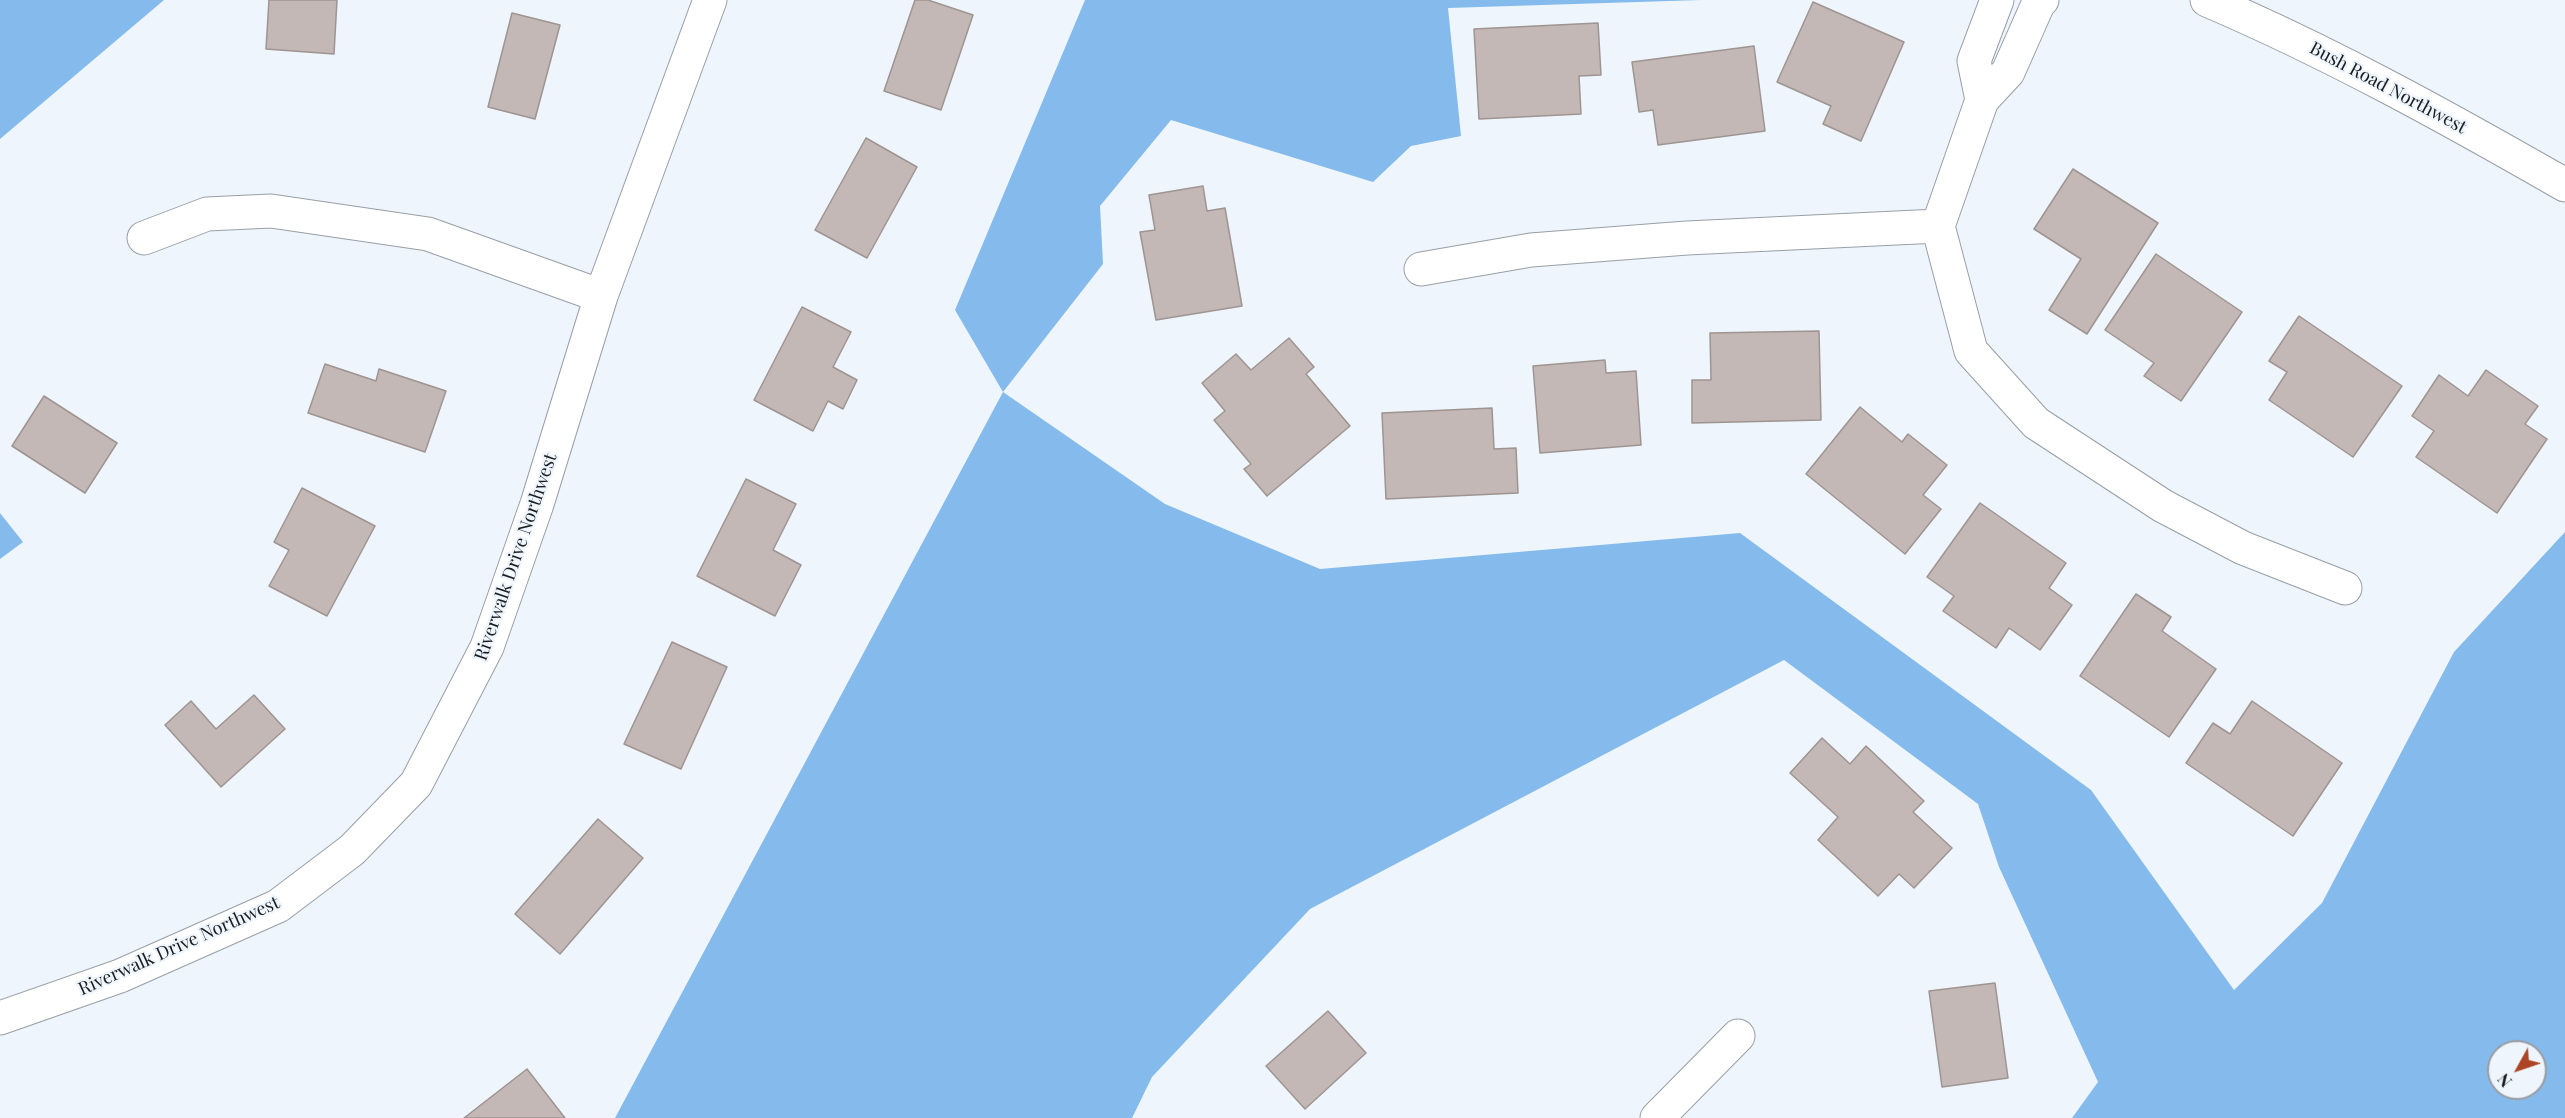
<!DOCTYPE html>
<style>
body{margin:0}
#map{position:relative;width:2565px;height:1118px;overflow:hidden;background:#eef5fc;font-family:"Playfair Display",serif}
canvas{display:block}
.north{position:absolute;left:2487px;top:1040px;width:60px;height:60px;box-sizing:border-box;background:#eef5fc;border:2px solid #999ea3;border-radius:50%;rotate:230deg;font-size:16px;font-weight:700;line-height:24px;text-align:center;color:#191c1e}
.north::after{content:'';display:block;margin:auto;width:21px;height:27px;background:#ad4525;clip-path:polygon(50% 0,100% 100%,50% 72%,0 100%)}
</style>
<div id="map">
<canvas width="2565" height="1118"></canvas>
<div class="north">N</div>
</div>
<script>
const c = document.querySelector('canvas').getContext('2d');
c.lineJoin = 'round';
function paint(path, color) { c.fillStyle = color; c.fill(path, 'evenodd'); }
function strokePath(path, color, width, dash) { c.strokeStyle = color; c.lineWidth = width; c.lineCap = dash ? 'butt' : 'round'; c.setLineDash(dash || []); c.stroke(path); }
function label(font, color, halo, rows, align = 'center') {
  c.font = font + ' "Playfair Display",serif'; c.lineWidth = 4.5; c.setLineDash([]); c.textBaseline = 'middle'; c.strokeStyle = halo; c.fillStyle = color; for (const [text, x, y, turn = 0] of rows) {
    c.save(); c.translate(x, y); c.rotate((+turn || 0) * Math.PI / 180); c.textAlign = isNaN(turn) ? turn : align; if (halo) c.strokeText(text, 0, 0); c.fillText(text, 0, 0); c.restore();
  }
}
const forest = new Path2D(`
 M0 0H164L0 139Z
 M1085 0H1701L1448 8 1461 136 1411 146 1373 182 1171 120 1100 206 1103 264 1003 392 1165 504 1320 569 1740 533 2091 790 2234 990 2322 903 2454 652 2565 532V1118H2072L2098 1082 1999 867 1978 804 1784 660 1310 909 1152 1077 1132 1118H615L1003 392 955 310ZM2499 1052H2535V1088H2499Z
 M0 513 23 542 0 559Z`);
const building = new Path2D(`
 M269 0H337L334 54 266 49Z
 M915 0H928L973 15 941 110 884 91Z
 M1813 2 1904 42 1861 141 1823 124 1831 106 1777 82Z
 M512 13 560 25 535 119 488 107Z
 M1598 23 1601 75 1579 76 1581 114 1479 119 1474 29Z
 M1754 46 1765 131 1658 145 1653 110 1639 112 1632 62Z
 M866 138 917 167 867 258 815 230Z
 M2073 169 2158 223 2087 334 2049 310 2081 259 2034 229Z
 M1203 186 1207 211 1225 208 1242 306 1156 320 1140 232 1155 230 1149 195Z
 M2156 254 2242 312 2181 401 2144 376 2154 363 2105 330Z
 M802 307 851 332 833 367 857 380 843 409 828 401 813 431 754 400Z
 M2299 316 2402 386 2353 457 2269 400 2287 372 2269 361Z
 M1819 331 1821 420 1692 423V380H1711L1710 333Z
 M1289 338 1314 367 1306 374 1350 426 1267 496 1244 469 1251 464 1214 420 1225 411 1202 383 1236 354 1251 370Z
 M1605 360 1606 373 1636 371 1641 445 1540 453 1533 366Z
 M325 364 376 381 379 369 446 391 425 452 308 413Z
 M2486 370 2538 406 2525 424 2547 439 2497 513 2416 457 2434 431 2412 416 2439 375 2468 396Z
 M44 396 117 443 85 493 12 446Z
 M1860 407 1902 442 1908 434 1947 465 1923 495 1941 509 1905 554 1806 474Z
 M1492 408 1494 449 1516 448 1518 493 1386 499 1382 413Z
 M746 479 796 504 773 550 801 565 775 616 697 576Z
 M302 488 375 526 327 616 269 586 289 550 274 542Z
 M1980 503 2066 563 2049 588 2072 605 2040 650 2009 628 1996 648 1943 611 1954 596 1927 577Z
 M2136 594 2171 617 2162 631 2216 669 2169 737 2080 676Z
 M672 642 727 667 681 769 624 744Z
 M254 695 285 729 221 787 165 725 191 701 216 729Z
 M2252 701 2342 763 2293 836 2186 763 2213 723 2230 734Z
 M1822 738 1850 764 1866 746 1924 801 1913 812 1952 848 1914 888 1899 874 1878 896 1818 840 1838 817 1790 773Z
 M598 819 643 858 560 954 515 914Z
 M1995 983 2008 1078 1942 1087 1929 991Z
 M1328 1011 1366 1053 1305 1109 1266 1066Z
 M527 1069 565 1118H464Z`);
const street = new Path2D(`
 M2042 0 2039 2 2008 72 1982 100 1938 226 1971 351 2036 423 2163 506 2243 548 2345 588
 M1982 100 1974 61 1997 0
 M144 238 207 214 271 211 428 234 601 296
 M1421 269 1531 250 1687 238 1938 226
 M0 1018 120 976 278 906 352 850 416 784 487 647 537 504 601 296 710 0
 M1657 1118 1738 1036`);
const secondary = new Path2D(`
 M2207 0C2331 53 2448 118 2565 185`);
const streetNames = [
 ["Bush Road Northwest",2388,88,28],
 ["Riverwalk Drive Northwest",516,557,-71],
 ["Riverwalk Drive Northwest",179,946,-24]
];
paint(forest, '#84bbec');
paint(building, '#c3b8b5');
strokePath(building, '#9e9491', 1.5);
strokePath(street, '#989fa5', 35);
strokePath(secondary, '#989fa5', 35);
strokePath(street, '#fff', 33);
strokePath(secondary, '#fff', 33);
label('18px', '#191c1e', '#eef5fc', streetNames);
</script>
